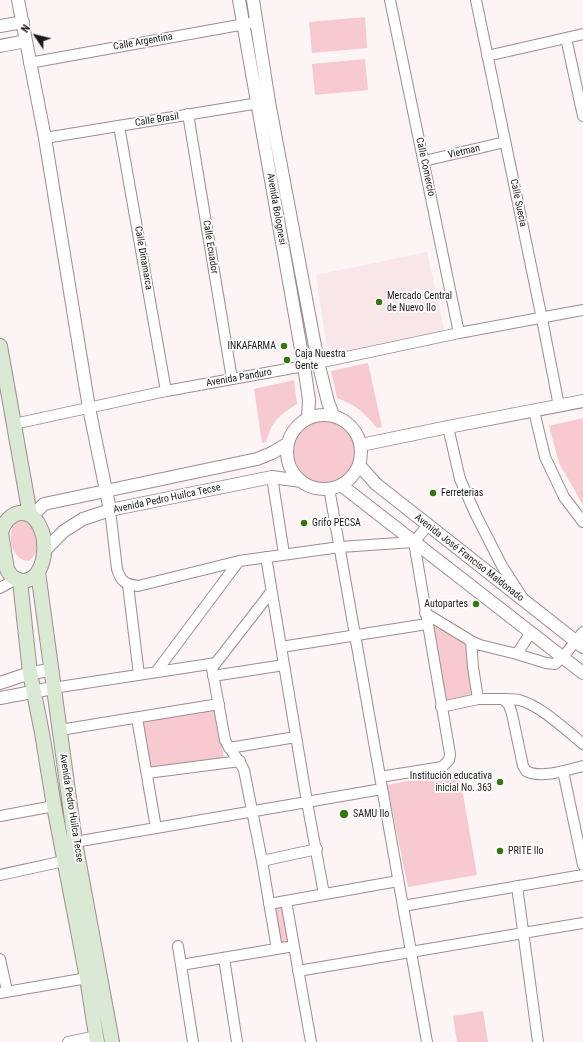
<!DOCTYPE html>
<meta charset="utf-8">
<style>
body{margin:0}
#map{position:relative;width:583px;height:1042px;overflow:hidden;background:#fdf4f5;font-family:"Roboto Condensed",sans-serif}
canvas{display:block}
.north{position:absolute;left:16px;top:16px;width:40px;height:40px;-webkit-text-stroke:3px #fff;paint-order:stroke;rotate:305deg;font-size:11px;font-weight:700;line-height:16px;text-align:center;color:#1c1717}
.north::after{content:'';display:block;margin:auto;width:14px;height:18px;background:#1c1717;clip-path:polygon(50% 0,100% 100%,50% 72%,0 100%)}
</style>
<div id="map">
<canvas width="583" height="1042"></canvas>
<div class="north">N</div>
</div>
<script>
const c = document.querySelector('canvas').getContext('2d');
c.lineJoin = 'round';
function paint(path, color) { c.fillStyle = color; c.fill(path, 'evenodd'); }
function strokePath(path, color, width, dash) { c.strokeStyle = color; c.lineWidth = width; c.lineCap = dash ? 'butt' : 'round'; c.setLineDash(dash || []); c.stroke(path); }
function label(font, color, halo, rows, align = 'center') {
  c.font = font + ' "Roboto Condensed",sans-serif'; c.lineWidth = 3.5; c.setLineDash([]); c.textBaseline = 'middle'; c.strokeStyle = halo; c.fillStyle = color; for (const [text, x, y, turn = 0] of rows) {
    c.save(); c.translate(x, y); c.rotate((+turn || 0) * Math.PI / 180); c.textAlign = isNaN(turn) ? turn : align; if (halo) c.strokeText(text, 0, 0); c.fillText(text, 0, 0); c.restore();
  }
}
const built = new Path2D(`
 M427 252 444 330 332 353 326 341 316 275Z`);
const green = new Path2D(`
 M365 17 367 48 312 53 309 22Z
 M365 59 368 90 315 95 312 64Z
 M368 363 382 427 377 428C365 413 356 405 337 398L331 371Z
 M294 380 297 404C279 415 272 421 266 442L262 443 254 389Z
 M583 418V505L559 463 549 426Z
 M294 452a31 31 0 1 1 62 0a31 31 0 1 1-62 0Z
 M18 520C33 518 39 539 36 551 35 556 32 558 29 561 10 560 5 531 18 520Z
 M438 621 467 645 473 693 469 698 446 702 433 629Z
 M215 708 224 758 150 769 142 722Z
 M459 771 477 875 408 887 387 785Z
 M281 906 284 909 289 941 287 944H282L280 942 274 911 276 907Z
 M483 1011 488 1042H457L453 1016Z`);
const minor = new Path2D(`
 M390 0 459 333
 M476 0 542 319 559 406
 M566 38 583 116
 M487 56 583 34
 M29 63 256 22
 M188 114 232 379
 M119 126 166 391
 M45 138 265 102
 M424 161 505 142
 M534 411 545 457 564 497 583 522
 M14 424 166 391 304 366 459 333 583 310
 M448 427 460 479 476 515 502 566 522 597
 M272 477 284 554
 M329 488 427 1042
 M110 510 117 569C121 582 125 584 138 586L239 561 340 547 414 542 428 525
 M266 557 307 802 324 894
 M128 585 139 675
 M0 588 16 579
 M271 592 212 668 225 740C230 751 239 759 244 770L262 861 277 949
 M425 613 471 641 480 645 517 654 546 663 555 664 563 657 583 632
 M471 641 473 667 478 699
 M281 647 427 624
 M517 654 531 632
 M156 672 239 561
 M213 676 284 665
 M53 688 216 663
 M503 699C508 699 514 699 519 700 540 705 566 730 583 744
 M441 707 478 699H503L509 705 512 714 523 766 526 771C540 779 568 770 583 766
 M137 718 156 828
 M60 730 219 704
 M229 748 296 737
 M563 771 583 865
 M147 773 240 761
 M380 777 442 767 449 760 450 754 414 542
 M0 816 54 806
 M69 843 382 789
 M262 861 317 849
 M0 875 64 861
 M517 886 538 1042
 M286 901 311 1042
 M269 904 398 881
 M403 906 583 875
 M178 946 193 1042
 M224 958 237 1042
 M0 959 7 991
 M181 965 294 946
 M298 971 583 923
 M0 993 93 977
 M68 1042 96 1036`);
const tertiary = new Path2D(`
 M18 0 45 138 89 408 110 510
 M239 0 304 366 309 400 308 418
 M253 0 269 102 318 362 328 402 333 415
 M0 26 23 22
 M0 46 26 41
 M287 452a37 37 0 1 1 74 0a37 37 0 1 1-74 0Z
 M361 445 448 427 583 401
 M359 465 376 484 583 647
 M341 485 583 673
 M32 516 44 504 257 459 272 453 287 444
 M44 551 64 531 83 519 110 510 272 477 301 481
 M0 683 30 673 51 670
 M0 698 53 688`);
const secondary = new Path2D(`
 M0 346 30 515
 M0 527 7 569C13 583 30 585 38 572 46 559 46 539 40 527 38 523 34 517 30 515 16 508 4 520 1 533
 M38 572 75 842 112 1042
 M20 581 30 673 42 733 54 806 87 978 97 1042`);
const markers = [
 [379,302,4,"#357612"],
 [284,346,4,"#357612"],
 [287,360,4,"#357612"],
 [433,493,4,"#357612"],
 [304,523,4,"#357612"],
 [476,604,4,"#357612"],
 [500,782,4,"#357612"],
 [344,814,5,"#357612"],
 [500,851,4,"#357612"]
];
const streetNames = [
 ["Calle Argentina",143,42,-10],
 ["Calle Brasil",157,120,-9],
 ["Vietman",464,152,-13],
 ["Calle Comercio",425,167,78],
 ["Calle Suecia",518,203,78],
 ["Avenida Bolognesi",276,209,80],
 ["Calle Ecuador",210,247,81],
 ["Calle Dinamarca",143,258,80],
 ["Avenida Panduro",239,378,-10],
 ["Avenida Pedro Huilca Tecse",167,499,-12],
 ["Avenida José Franciso Maldonado",469,558,38],
 ["Avenida Pedro Huilca Tecse",71,808,81]
];
const poiNames = [
 ["Mercado Central",387,296],
 ["de Nuevo Ilo",387,308],
 ["INKAFARMA",276,346,"right"],
 ["Caja Nuestra",295,354],
 ["Gente",295,366],
 ["Ferreterias",441,493],
 ["Grifo PECSA",312,523],
 ["Autopartes",468,604,"right"],
 ["Institución educativa",492,776,"right"],
 ["inicial No. 363",492,788,"right"],
 ["SAMU Ilo",353,814],
 ["PRITE Ilo",508,851]
];
paint(built, '#f9e6e8');
paint(green, '#f6cad0');
strokePath(minor, '#9c8e90', 12);
strokePath(tertiary, '#9c8e90', 14);
strokePath(secondary, '#9c8e90', 16);
strokePath(minor, '#fff', 10);
strokePath(tertiary, '#fff', 12);
strokePath(secondary, '#dae9d4', 14);
for (const [x, y, r, color] of markers) { const dot = new Path2D(); dot.arc(x, y, r, 0, 2 * Math.PI); c.fillStyle = color; c.fill(dot); strokePath(dot, '#fff', 1.5); }
label('10px', '#1c1717', '#fff', streetNames);
label('10px', '#1c1717', '#fff', poiNames, 'left');
</script>
